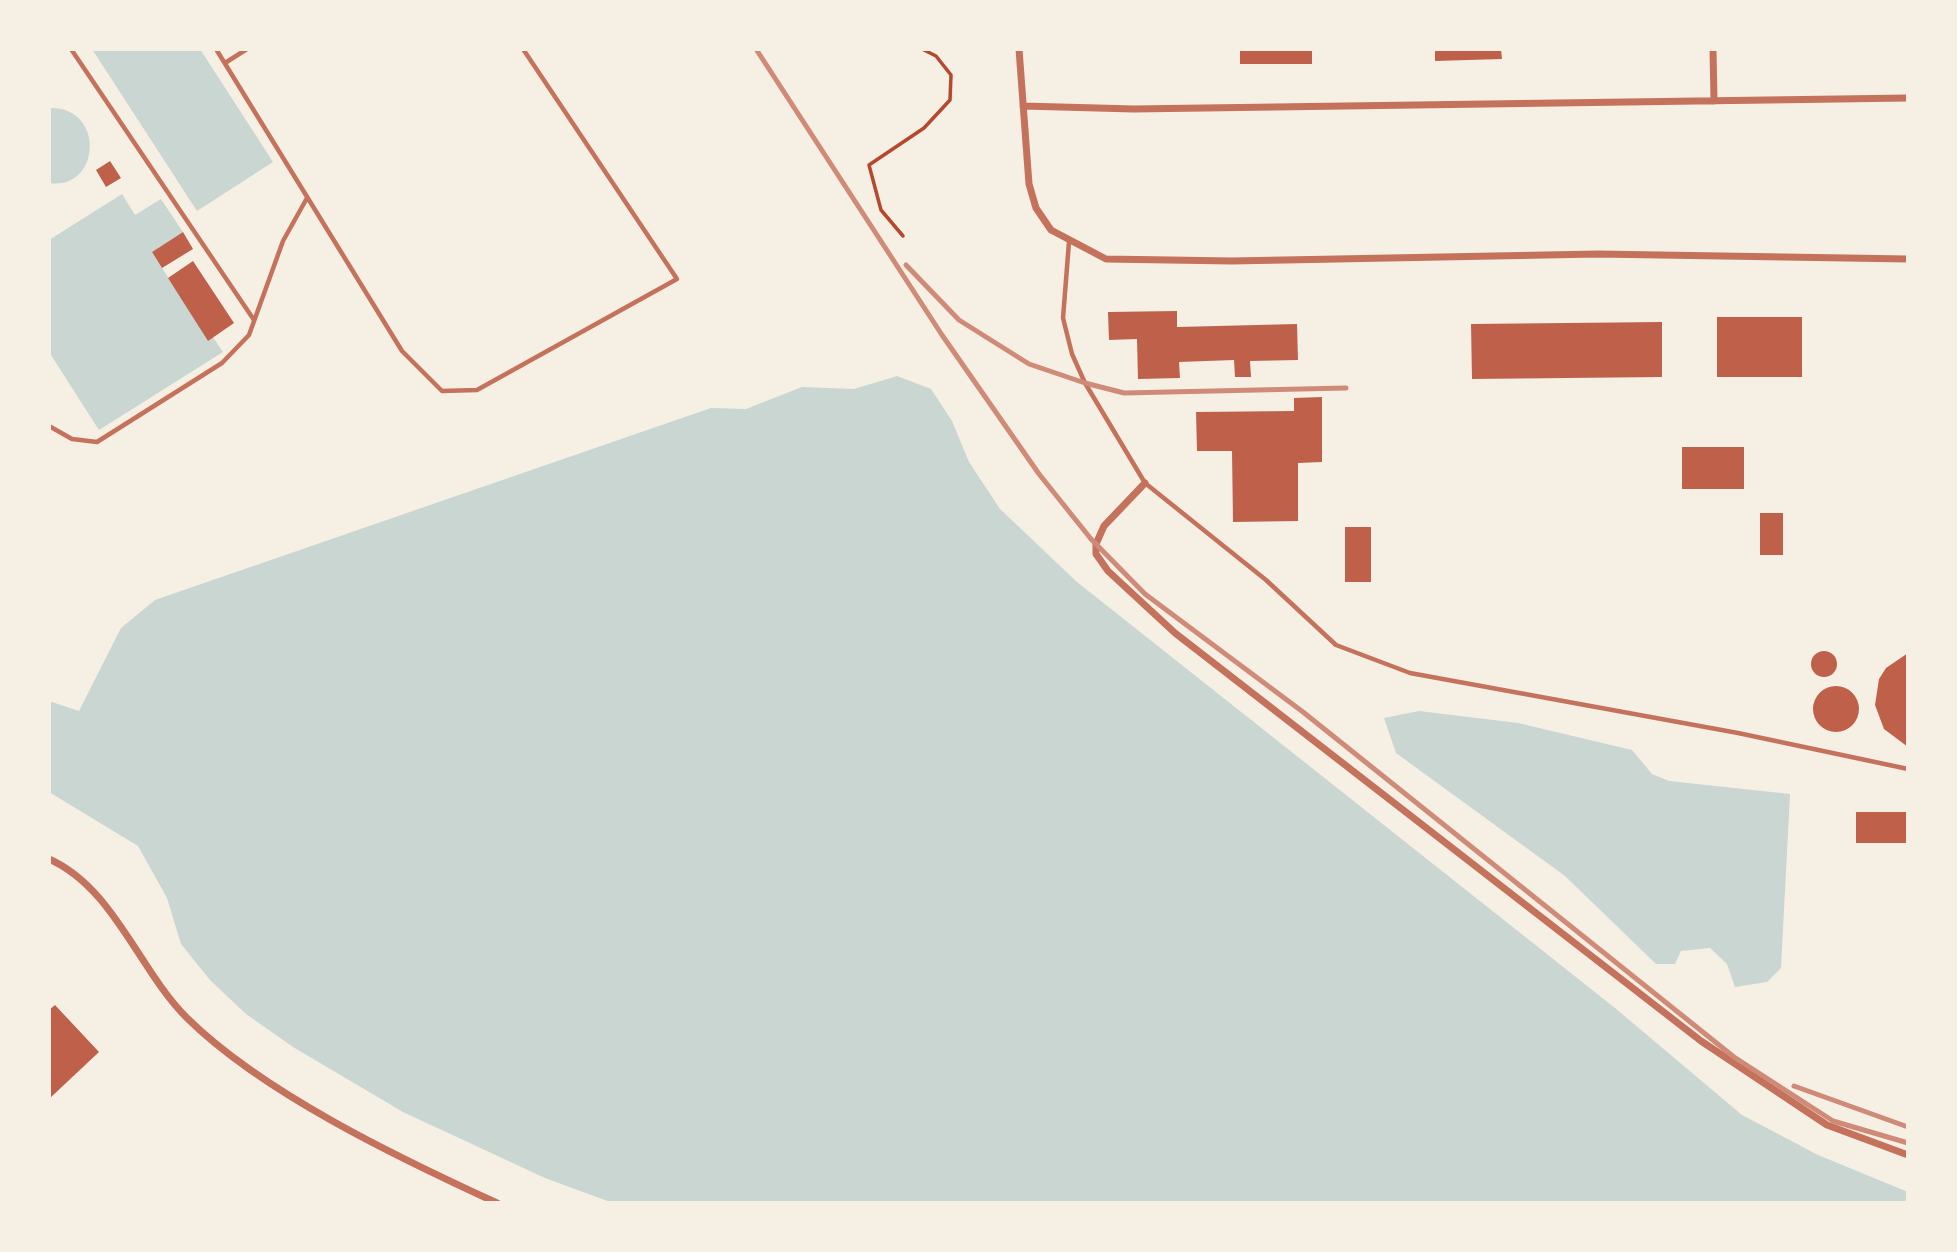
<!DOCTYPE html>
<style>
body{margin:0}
#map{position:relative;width:1957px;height:1252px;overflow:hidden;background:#f6efe4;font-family:"Public Sans",sans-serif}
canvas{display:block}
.frame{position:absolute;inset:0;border:51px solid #f6efe4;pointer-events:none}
</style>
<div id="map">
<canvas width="1957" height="1252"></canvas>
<div class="frame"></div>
</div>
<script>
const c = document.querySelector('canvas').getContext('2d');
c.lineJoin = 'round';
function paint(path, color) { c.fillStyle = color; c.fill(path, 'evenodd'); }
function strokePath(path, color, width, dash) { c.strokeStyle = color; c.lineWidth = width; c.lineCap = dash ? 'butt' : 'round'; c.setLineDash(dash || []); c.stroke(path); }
const water = new Path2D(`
 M92 49H200L273 162 197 211Z
 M49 108C106 106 101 191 49 183Z
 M122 194 135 215 161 199 183 232 152 252 208 340 213 337 223 352 99 430 49 352V240Z
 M897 376 931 389 952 421 969 462 1000 509 1077 582 1615 1008 1742 1115 1818 1155 1908 1192V1203H613L545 1178 403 1112 293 1047 246 1014 210 980 181 944 167 898 138 846 49 792V701L79 711 121 628 155 600 711 408 746 409 802 387 854 389Z
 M1419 711 1518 723 1632 750 1652 774 1669 781 1790 794 1781 968 1767 982 1735 987 1727 964 1710 948 1681 951 1675 964H1656L1565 876 1396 753 1384 718Z`);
const building = new Path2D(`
 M1240 49H1312V64H1240Z
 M1435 49H1501L1502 59 1435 61Z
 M110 161 121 178 106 187 96 170Z
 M183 232 193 249 162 268 152 252Z
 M193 261 234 323 208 341 168 278Z
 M1177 311V327L1297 324 1298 360 1250 361 1251 377H1235L1234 360 1179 362 1180 378 1138 379 1137 339 1109 340 1108 312Z
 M1717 317H1802V377H1717Z
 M1662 322V377L1472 379 1471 324Z
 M1322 397V462L1298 463V521L1233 522 1232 451H1197L1196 412 1294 411V398Z
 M1682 447H1744V489H1682Z
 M1760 513H1783V555H1760Z
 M1345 527H1371V582H1345Z
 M1811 664a13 13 0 1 1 26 0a13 13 0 1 1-26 0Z
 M1908 653V747L1884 729 1875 705 1879 679 1886 668Z
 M1813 709a23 23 0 1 1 46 0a23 23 0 1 1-46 0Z
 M1856 812H1908V843H1856Z
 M55 1005 99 1052 49 1099V1010Z`);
const path = new Path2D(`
 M903 236 881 210 869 165 924 128 950 100 951 75 936 56 922 49`);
const service = new Path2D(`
 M71 49 254 320
 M216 49 402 351 442 391 477 390 677 279 523 49
 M225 63 247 49
 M1069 242 1063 318 1072 354 1085 383 1145 483 1266 580 1336 645 1410 673 1738 733 1908 769
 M49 426 72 439 97 442 222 363 249 335 283 241 307 198`);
const minor = new Path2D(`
 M1019 49 1029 184 1036 208 1051 230 1106 259 1232 261 1598 254 1908 259
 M1713 49 1714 101
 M1023 106 1134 109 1908 98
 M1145 483 1104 526 1096 544V554L1108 571 1175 633 1701 1041 1827 1125 1908 1155
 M49 859C114 888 138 969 187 1018 263 1093 399 1158 497 1203`);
const rail = new Path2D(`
 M756 49 942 335 1039 474 1091 539 1145 594 1303 712 1734 1057 1833 1121 1908 1143
 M906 265 959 320 1029 364 1085 383 1124 393 1346 388
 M1794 1086 1908 1127`);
paint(water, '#c9d6d2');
paint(building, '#bf614a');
strokePath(path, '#b5482f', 3.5);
strokePath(service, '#c5725c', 4.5);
strokePath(minor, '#c5725c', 7);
strokePath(rail, '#cf8b77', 5);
</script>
